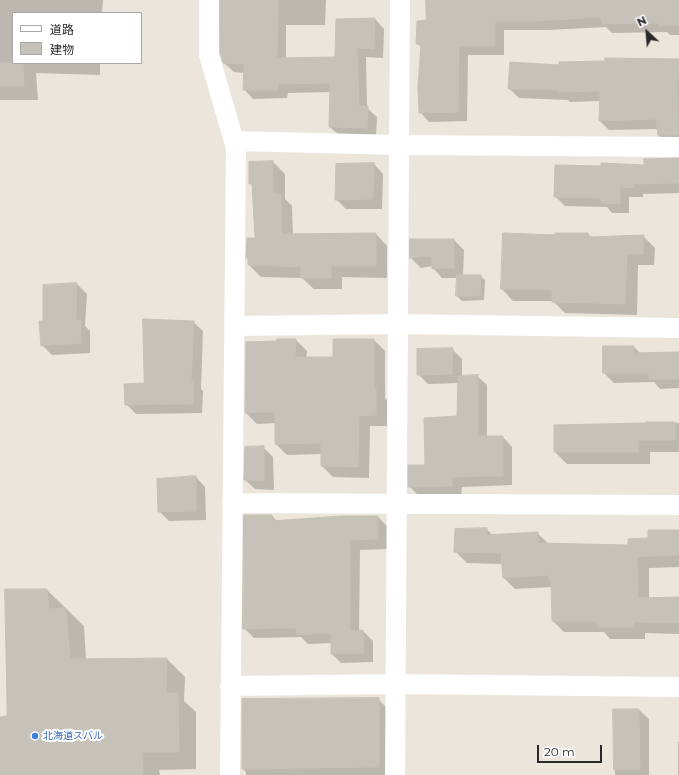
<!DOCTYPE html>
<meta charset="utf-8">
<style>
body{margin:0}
#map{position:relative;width:679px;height:775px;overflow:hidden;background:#ebe5db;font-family:Montserrat,"Noto Sans JP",sans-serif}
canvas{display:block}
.legend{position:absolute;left:12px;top:12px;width:130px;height:52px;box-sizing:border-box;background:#fff;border:1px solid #a9a9a9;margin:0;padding:5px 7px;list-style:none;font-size:12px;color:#292929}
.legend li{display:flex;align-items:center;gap:8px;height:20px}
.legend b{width:20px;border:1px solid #a9a9a9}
.north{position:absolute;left:627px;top:12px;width:40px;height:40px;-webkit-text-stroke:3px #fff;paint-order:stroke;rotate:334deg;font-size:11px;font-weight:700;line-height:16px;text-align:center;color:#292929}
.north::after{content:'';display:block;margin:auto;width:14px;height:18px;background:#292929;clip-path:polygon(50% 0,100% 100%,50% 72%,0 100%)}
.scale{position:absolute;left:537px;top:745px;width:65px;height:18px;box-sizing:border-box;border:2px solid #292929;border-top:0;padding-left:5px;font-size:12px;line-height:14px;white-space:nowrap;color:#292929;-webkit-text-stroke:3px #fff;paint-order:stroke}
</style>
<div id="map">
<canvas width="679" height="775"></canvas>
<ul class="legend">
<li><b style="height:5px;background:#fff"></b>道路</li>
<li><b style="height:11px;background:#c6c2ba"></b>建物</li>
</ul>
<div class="north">N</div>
<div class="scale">20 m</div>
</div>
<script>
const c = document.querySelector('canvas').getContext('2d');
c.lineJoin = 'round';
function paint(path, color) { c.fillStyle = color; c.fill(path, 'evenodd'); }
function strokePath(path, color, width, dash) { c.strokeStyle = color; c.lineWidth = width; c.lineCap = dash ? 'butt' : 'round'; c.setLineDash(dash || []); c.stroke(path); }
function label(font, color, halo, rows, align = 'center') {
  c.font = font + ' Montserrat,"Noto Sans JP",sans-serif'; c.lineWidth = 4; c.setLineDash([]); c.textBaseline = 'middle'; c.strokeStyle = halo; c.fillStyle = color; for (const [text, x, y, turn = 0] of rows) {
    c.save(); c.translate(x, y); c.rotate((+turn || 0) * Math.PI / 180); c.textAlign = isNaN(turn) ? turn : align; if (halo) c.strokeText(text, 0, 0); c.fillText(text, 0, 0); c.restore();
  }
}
const shadow = new Path2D(`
 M0 0H103L102 13H13V63H100V75L36 73 38 100H0Z
 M222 0H326L325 25H286V59L336 58 375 19 384 29 383 58 366 57 367 108 377 117 376 137 340 136 330 127 331 92 288 93 287 98 253 99 244 89V73L234 72 224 63Z
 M427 0H679V35H670L667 32 612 33 606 27 548 30H504V55H468L467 121 429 122 420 112 422 48 417 43 427 21Z
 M679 60V145H668L658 135V129L609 130 600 121V101L570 102 568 100 519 98 509 88 560 66Z
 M679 160V193L643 194V197H629V213H612L607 207 565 206 555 196 602 167 645 166Z
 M273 162 285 174V199L292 206 293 235 376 234 387 246V278L342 277V289H314L302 278 261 277 249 265V259L247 258 256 239 253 187 250 183Z
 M374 164 383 174 382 209H346L336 199Z
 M588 234 592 238 643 236 655 248 654 265H638L637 315 565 313 553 301H513L502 289Z
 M411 240H454L464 250 463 276H480L485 280 484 300 462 301 457 296 458 278H442L433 268V266L421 268 411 258Z
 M77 284 87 294 85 326 90 331V353L52 355 42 345 44 322Z
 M193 322 203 331 201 389 203 391 202 413 136 414 126 404 145 384Z
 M296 340 307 351 306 358H334V340H374L385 351V398L387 400V426H370L369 478 333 477 322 466V454L287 455 276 444V423L257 424 246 413Z
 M634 347 641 354 679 353V388L660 389 654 382 614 383 604 373Z
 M452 349 462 359V377L477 376 487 385V437H503L512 447V485L462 487 461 496H419L409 486 426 466 458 417 459 383 428 384 418 374Z
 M647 423H679V452H650V464H567L555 452 647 424Z
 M263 447 273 457 274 490 255 489 245 480Z
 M196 477 205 487 206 520 169 521 159 511Z
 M245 516H272L278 522 378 517 387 526 388 549 360 550 359 632 363 631 373 641V662L341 663 332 654V643L308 644 301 637 254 638 244 628Z
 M486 529 493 535 538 534 549 544 629 546 679 531V567L649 568V599L679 598V634L645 633V639H610L604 632H564L553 621 552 587 515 589 504 578 503 564 467 563 455 551Z
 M47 590 84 626 86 660 167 659 185 677 184 701 196 712V769L159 770 160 775H0V718L8 717Z
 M378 699 396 717V775H246V772L243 769Z
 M614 710H639L649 719V775H615Z
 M678 742H679V775H678Z`);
const building = new Path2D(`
 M220 0H278L277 58 335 57 336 19 375 18 374 49 357 48 359 106H368L367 128 329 127 330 83 279 84 278 90H243L244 64 223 63 220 53Z
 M426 0H679V25L660 26 659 23 602 24 601 17 538 21H495V46H459L458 112 419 113 418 87 421 44H416L417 21 426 20Z
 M605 58 679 59V78H677L678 135H658L656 119 599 121 600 91 559 92V90L508 89 510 62 559 65V62L605 61Z
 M0 63H23L24 86H0Z
 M644 159 679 158V183L634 184V188L620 187V204L601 203V198L554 197 555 165 601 166V163L644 165Z
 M273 161V194H281L282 234 376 233V266H331V278H301V267L248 265V258H246L247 238H255L252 183 249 184V162Z
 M374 163 373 199 335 200 336 164Z
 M503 233 555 235V233H588V237L644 235 643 254H627L625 304 552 302V290L501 289Z
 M410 239H454V268L432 269V256L410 258Z
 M457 275H481L480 296H456Z
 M77 283 76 320H81V343L41 346 39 321H43V285Z
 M143 319 194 321 191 381H194L193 404 125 405 124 384 144 383Z
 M277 339H296L295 357H333V339H374V388H376V415L359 416 358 467 321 466V443L275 444V412L245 413 246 342 277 341Z
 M603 346H634V353L679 352V379H649V373H603Z
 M453 348 452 374 417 375V349Z
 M478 375V436H503V476L452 477V486L408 487V465H425L424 418 457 416 458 376Z
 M646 422H675L676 440H638V452H554V425L646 423Z
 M264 446V481L244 480 245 447Z
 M196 476V511L158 512 157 479Z
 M244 515H272V521L341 516H378V539L350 540V631L363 630 364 653 331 654V633L297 635 296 628 243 629Z
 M487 528V535L538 532V543L628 545V539L648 538V530H679V555L637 557 638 598 679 597V623L634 622V627H597V621H552L551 580H549V575L503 578 501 553 454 552 455 529Z
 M5 589H47L49 609 66 608 70 659 167 658 166 693H178L179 752H142L143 775H0V717L7 716Z
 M379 698V767L242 769V699Z
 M613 709H639L640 770H614Z`);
const street = new Path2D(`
 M209 0V55L236 148 230 775
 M234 141 399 145 679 147
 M234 326 398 324 679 328
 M232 503 679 505
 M230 686 396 684 679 687
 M395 775 400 0`);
const markers = [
 [35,736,4,"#3f7fe0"]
];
const shopNames = [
 ["北海道スバル",43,736]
];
paint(shadow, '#0003');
paint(building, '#c6c2ba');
strokePath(building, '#c6c1b5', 1);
strokePath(street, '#fff', 20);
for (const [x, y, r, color] of markers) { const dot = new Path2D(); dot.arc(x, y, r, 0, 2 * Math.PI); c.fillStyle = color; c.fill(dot); strokePath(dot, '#fff', 1.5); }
label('10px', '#366cbe', '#fff', shopNames, 'left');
</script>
